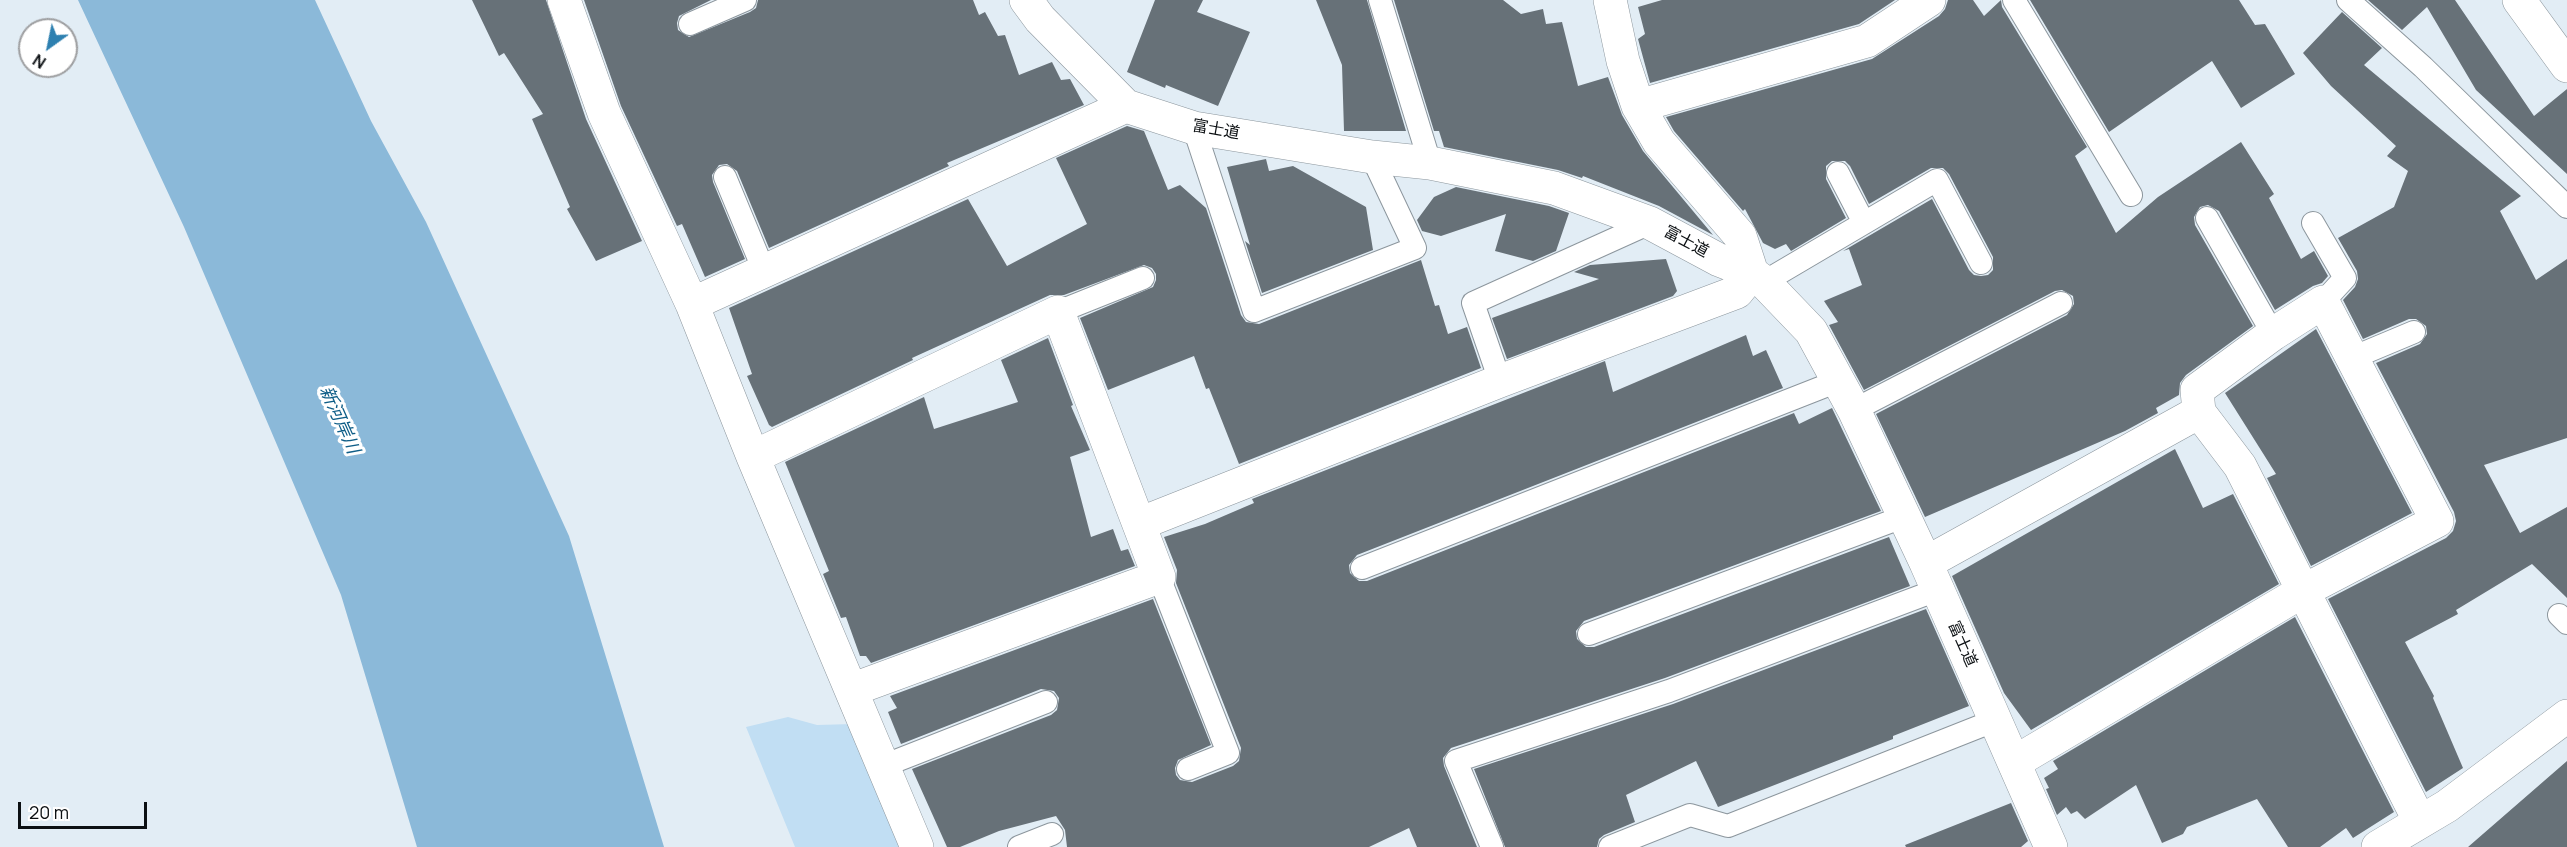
<!DOCTYPE html>
<meta charset="utf-8">
<style>
body{margin:0}
#map{position:relative;width:2567px;height:847px;overflow:hidden;background:#e2edf5;font-family:Manrope,sans-serif}
canvas{display:block}
.north{position:absolute;left:18px;top:18px;width:60px;height:60px;box-sizing:border-box;background:#fff;border:2px solid #9e9fa1;border-radius:50%;rotate:213deg;font-size:16px;font-weight:700;line-height:24px;text-align:center;color:#0c1013}
.north::after{content:'';display:block;margin:auto;width:21px;height:27px;background:#2e80b0;clip-path:polygon(50% 0,100% 100%,50% 72%,0 100%)}
.scale{position:absolute;left:18px;top:802px;width:129px;height:27px;box-sizing:border-box;border:3px solid #0c1013;border-top:0;padding-left:8px;font-size:18px;line-height:21px;white-space:nowrap;color:#0c1013;-webkit-text-stroke:4px #fff;paint-order:stroke}
</style>
<div id="map">
<canvas width="2567" height="847"></canvas>
<div class="north">N</div>
<div class="scale">20 m</div>
</div>
<script>
const c = document.querySelector('canvas').getContext('2d');
c.lineJoin = 'round';
function paint(path, color) { c.fillStyle = color; c.fill(path, 'evenodd'); }
function strokePath(path, color, width, dash) { c.strokeStyle = color; c.lineWidth = width; c.lineCap = dash ? 'butt' : 'round'; c.setLineDash(dash || []); c.stroke(path); }
function label(font, color, halo, rows, align = 'center') {
  c.font = font + ' Manrope,"Noto Sans JP",sans-serif'; c.lineWidth = 6; c.setLineDash([]); c.textBaseline = 'middle'; c.strokeStyle = halo; c.fillStyle = color; for (const [text, x, y, turn = 0] of rows) {
    c.save(); c.translate(x, y); c.rotate((+turn || 0) * Math.PI / 180); c.textAlign = isNaN(turn) ? turn : align; if (halo) c.strokeText(text, 0, 0); c.fillText(text, 0, 0); c.restore();
  }
}
const green = new Path2D(`
 M788 717 817 725 853 724 901 847H795L746 727Z`);
const water = new Path2D(`
 M78 0H315L371 121 426 222 569 536 664 847H417L341 595 184 227Z`);
const building = new Path2D(`
 M472 0H546L586 119 642 241 596 261 567 209 570 207 532 119 543 114 504 53 499 56Z
 M584 0H711L679 16 677 23 678 30 689 37 750 12 756 8 758 0H973L979 15 985 12 998 36 1005 35 1019 75 1052 62 1061 80 1070 79 1084 105 947 163 949 166 769 248 737 171 727 164 719 165 712 175 713 182 745 259 705 277 682 224 677 226 621 106Z
 M1155 0H1203L1197 12 1250 32 1218 106 1166 85 1165 88 1127 72Z
 M1316 0H1367L1406 131H1344L1342 65Z
 M1394 0H1503L1521 14 1543 9 1546 24 1562 22 1578 86 1608 77 1622 115 1643 151 1713 235 1659 206 1583 176 1582 178 1558 170 1444 147 1439 131H1434Z
 M1662 0H1895L1859 24 1650 83 1638 39 1645 34 1638 7Z
 M1948 0H1973L1984 16 2001 0 2002 7 2087 147 2075 156 2116 233 2158 197 2241 142 2274 194 2269 198 2301 259 2314 251 2328 276 2322 283 2313 286 2275 310 2219 211 2208 205 2200 207 2194 217 2195 225 2253 326 2186 375 2180 383 2179 395 2156 408 2158 413 2125 431 1925 517 1876 414 2067 315 2074 304 2073 296 2062 290 2055 291 1864 390 1829 325 1838 322 1824 301 1862 285 1849 249 1843 251 1932 199 1969 270 1974 275 1981 276 1988 275 1993 270V257L1949 174 1943 168H1931L1869 204 1850 166 1845 161H1832L1826 166V179L1846 218 1791 251 1786 244 1775 249 1763 243 1745 209 1743 211 1674 131 1666 117 1872 59 1939 16 1945 9Z
 M2030 0H2239L2255 25 2265 24 2295 74 2241 108 2212 61 2109 132Z
 M2368 0H2455L2534 116 2567 89V174L2476 90 2427 7 2402 30Z
 M2342 12 2382 48 2364 65 2521 196 2500 211 2536 280 2567 259V438L2484 465 2520 533 2567 507V598L2532 564 2456 610 2458 614 2405 642 2434 696 2433 698 2463 768 2426 792 2328 599 2446 538 2453 531 2456 521 2454 512 2376 363 2420 344 2427 334 2426 326 2416 319H2409L2363 339 2343 300 2355 287 2358 279 2357 271 2338 238 2394 207 2408 171 2387 156 2396 146 2331 86 2303 53Z
 M1127 126 1144 131 1168 190 1180 185 1206 208 1241 315 1246 322 1259 324 1421 260 1435 306 1439 305 1448 334 1467 327 1481 368 1239 464 1209 388 1206 389 1194 356 1108 390 1080 318 1153 287 1156 280V274L1152 268 1144 265 1064 295H1050L912 358 913 360 772 427 769 425 747 376 752 374 729 308 968 199 1007 266 1087 224 1056 158Z
 M1266 159 1269 171 1293 166 1366 207 1373 250 1262 293 1245 241 1250 245 1227 167Z
 M1456 187 1549 206 1569 213 1556 251 1533 261 1495 251 1506 214 1441 236 1422 231 1417 220 1434 197Z
 M1666 259 1677 291 1673 296 1507 359 1492 318 1599 279 1574 272 1590 265Z
 M2316 329 2412 513 2311 566 2267 478 2276 474 2225 393Z
 M1746 335 1753 356 1766 350 1783 388 1357 555 1349 565 1350 573 1359 581H1367L1794 413 1799 424 1832 408 1881 511 1584 621 1576 631 1577 639 1586 647H1594L1889 537 1910 586 1665 678 1451 748 1443 758 1444 766 1477 847H1417L1409 828 1369 847H1067L1065 830 1056 816 999 831 960 847H947L912 769 1051 715 1057 710 1059 698 1054 691 1041 689 901 744 888 712 897 708 890 696 1153 599 1211 745 1178 760 1175 768 1176 775 1180 780 1192 782 1233 766 1239 761 1241 748 1176 583 1177 570 1164 537 1205 524 1254 503 1252 499 1605 361 1613 392Z
 M1048 338 1073 405 1071 406 1090 450 1070 457 1091 537 1113 529 1121 551 1128 549 1135 566 871 663 866 656H860L846 617 841 618 823 574 829 571 785 462 924 397 934 429 1018 402 1001 360Z
 M2175 449 2203 508 2233 494 2279 584 2031 730 2004 693 1952 576Z
 M1926 609 1969 706 1893 736V739L1718 807 1696 761 1626 795 1635 822 1604 835 1599 839 1597 847H1505L1474 769 1673 704Z
 M2295 617 2394 812 2353 838 2346 828 2320 847H2288L2257 799 2187 827 2183 834 2162 843 2136 785 2085 819 2077 811 2071 814 2066 807 2057 815 2046 789 2049 788 2044 778 2058 769 2053 761Z
 M2567 761V847H2468Z
 M2011 803 2028 841 2021 847H1906L1905 845Z`);
const lane = new Path2D(`
 M1380 0 1430 163
 M2014 0 2131 195
 M2348 0 2423 67 2567 207
 M690 24 745 0
 M1194 128 1254 311 1415 248 1372 157
 M1838 173 1864 223
 M725 177 764 271
 M2207 218 2273 334
 M2313 223 2345 278 2323 302
 M1764 282 1937 180 1981 263
 M1058 312 1143 278
 M2352 358 2414 332
 M1500 381 1473 303 1650 223
 M1854 410 2061 303
 M1362 568 1838 381
 M1159 577 1228 753 1188 769
 M2559 615 2567 623
 M1589 634 1903 517
 M883 766 1046 702
 M1019 847 1052 834
 M1492 847 1456 761 1669 691 1937 590
 M1610 847 1690 815 1728 826 1996 720`);
const street = new Path2D(`
 M564 0 604 113 692 304 753 457 917 847
 M1026 0 1040 19 1126 106 1194 128 1372 157 1430 163 1554 188 1650 223 1719 260 1752 273 1764 282 1811 331 1854 410 1926 563 2051 847
 M2519 0 2567 66
 M1638 106 1867 41 1929 0
 M692 304 1126 106
 M2199 412 2240 466 2420 822
 M753 457 1058 312 1159 577 851 690
 M1139 524 1500 381 1737 292 1752 273 1740 236 1659 142 1638 106 1623 61 1610 0
 M1926 563 2199 412 2197 390 2273 334 2323 302 2437 521 2303 591 2015 762
 M2378 847 2447 806 2567 716`);
const streetNames = [
 ["富士道",1216,130,10],
 ["富士道",1686,242,28],
 ["富士道",1962,644,66]
];
const waterNames = [
 ["新河岸川",339,420,66]
];
paint(green, '#c1def3');
paint(water, '#8bb9d9');
paint(building, '#677178');
strokePath(lane, '#8c969d', 24);
strokePath(street, '#8c969d', 34);
strokePath(lane, '#fff', 22);
strokePath(street, '#fff', 33);
label('16px', '#0c1013', '#fff', streetNames);
label('italic 18px', '#0e5d87', '#fff', waterNames);
</script>
